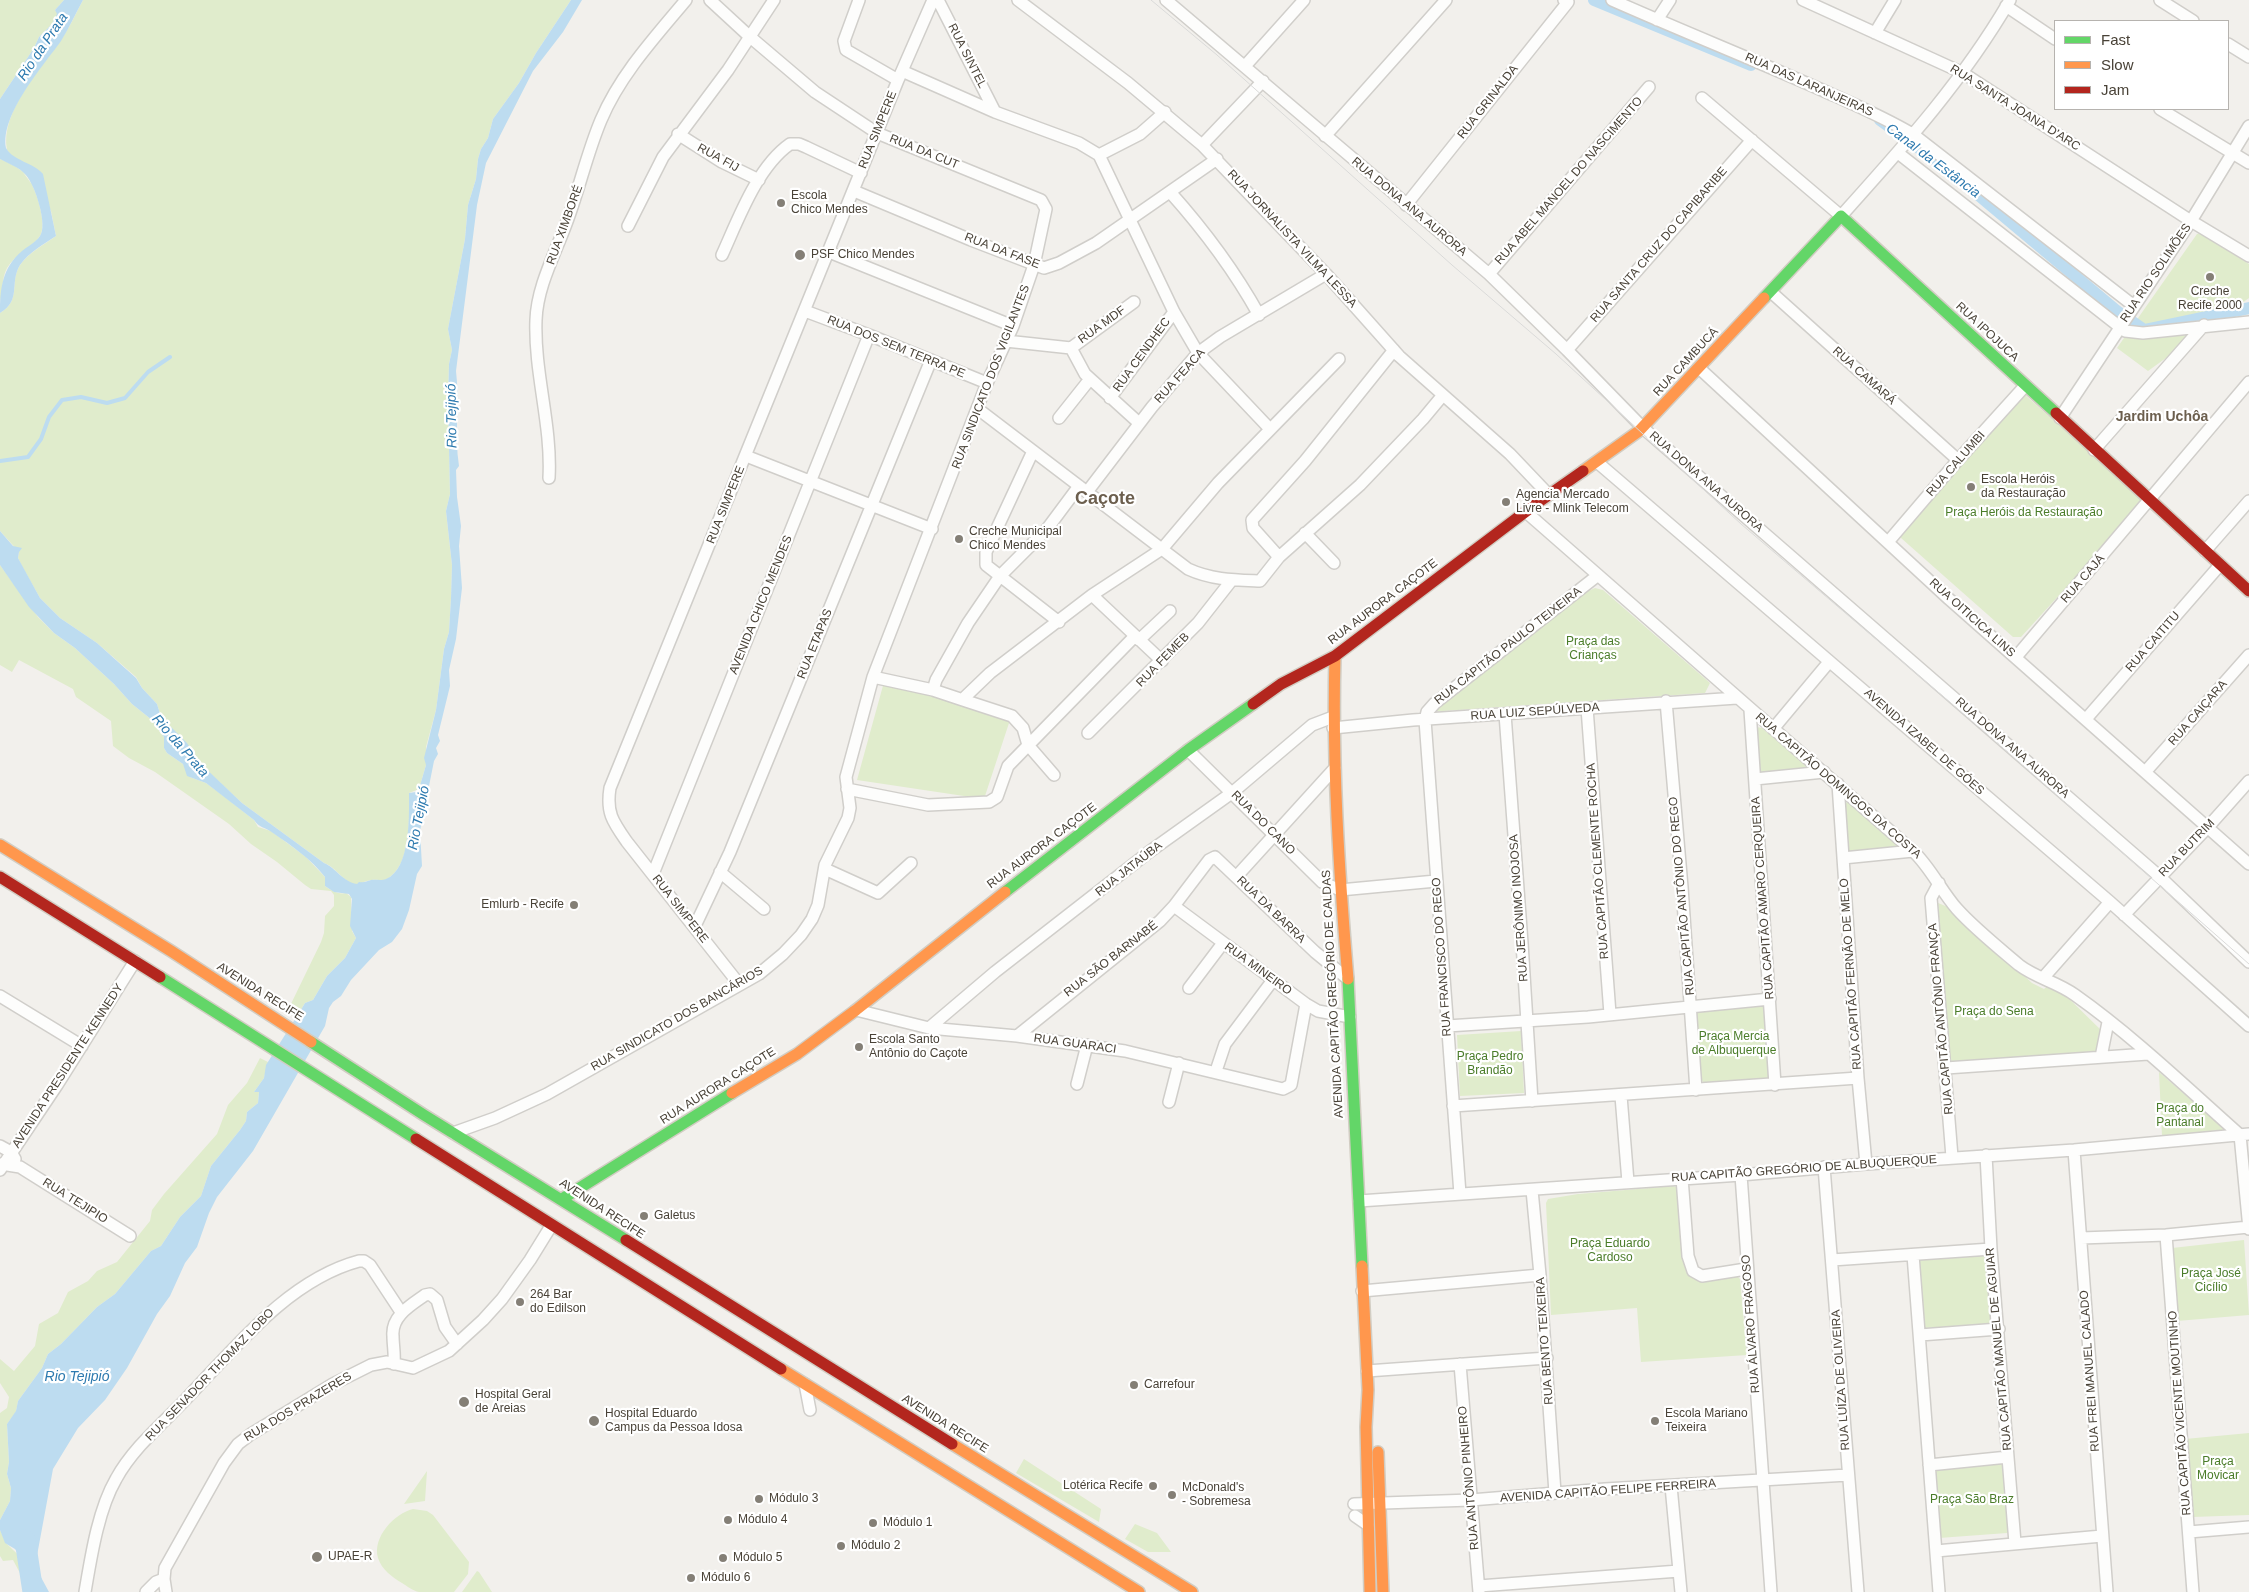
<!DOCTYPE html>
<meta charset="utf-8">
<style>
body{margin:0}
#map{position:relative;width:2249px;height:1592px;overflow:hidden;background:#f2f0ec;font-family:Arial,sans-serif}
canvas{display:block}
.legend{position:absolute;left:2054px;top:20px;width:175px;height:90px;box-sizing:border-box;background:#fff;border:1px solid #b6b3af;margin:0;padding:6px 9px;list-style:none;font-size:15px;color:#494237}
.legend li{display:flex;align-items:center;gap:10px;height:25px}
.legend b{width:25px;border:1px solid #b6b3af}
</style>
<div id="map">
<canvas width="2249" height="1592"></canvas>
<ul class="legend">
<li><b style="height:6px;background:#63d668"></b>Fast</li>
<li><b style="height:6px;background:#ff974d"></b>Slow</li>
<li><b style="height:6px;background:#b3261e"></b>Jam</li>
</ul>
</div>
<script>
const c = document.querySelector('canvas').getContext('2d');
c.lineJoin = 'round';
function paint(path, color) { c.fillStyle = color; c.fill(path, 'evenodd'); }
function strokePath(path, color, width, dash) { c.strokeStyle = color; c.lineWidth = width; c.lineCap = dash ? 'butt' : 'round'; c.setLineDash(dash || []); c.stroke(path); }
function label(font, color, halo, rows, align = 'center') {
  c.font = font + ' Arial,sans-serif'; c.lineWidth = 4.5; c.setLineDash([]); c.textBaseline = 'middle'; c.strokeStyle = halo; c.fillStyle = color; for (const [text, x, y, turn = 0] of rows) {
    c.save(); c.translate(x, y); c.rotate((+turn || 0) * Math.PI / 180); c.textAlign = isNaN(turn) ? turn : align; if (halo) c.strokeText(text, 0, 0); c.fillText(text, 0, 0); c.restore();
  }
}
const green = new Path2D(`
 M0 0H64L55 10 58 14 52 24 39 37 34 48 0 99Z
 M83 0H571L536 53 519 83 493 119 488 138 481 149 478 159 476 179 468 205 465 239 448 329 452 350 449 364 448 400 450 494 446 511 452 565 451 598 449 632 444 649 436 710 426 747V765L419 789 409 793C409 816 412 865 387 879 382 882 378 879 372 880 365 880 358 887 350 883 341 878 335 867 324 863L242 803 199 763 195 754 161 717 157 704 142 688 136 677 97 643 60 618 40 598 23 568 18 558 19 552 0 531V313C22 300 9 282 20 265 28 253 45 244 56 236L51 211 7 150C0 112 40 70 60 41 69 29 76 13 83 0Z
 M0 159C9 163 19 167 26 175 35 185 48 224 40 236 31 249 15 254 7 268 1 279 4 290 0 301Z
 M2201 233 2249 264V298L2148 371 2117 348 2197 234Z
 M2024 394 2142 499 2137 510 2021 637H2013L1901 538V529Z
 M0 565 38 617 54 633 75 648 114 684 132 704 152 720 164 737V748L167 753 183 764 190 777 206 783 225 797 254 820 258 827 271 831 306 857 325 877V886C330 890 339 895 346 893L351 897 352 931 356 938 345 958 327 976 313 1000 305 1003 297 1016 288 1010 321 942 324 933 325 916 334 906V895L331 891 311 889 305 885 277 862 251 844 229 824 155 772 129 758 113 746 111 721 76 697 73 689 19 660 12 672 0 665Z
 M1595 588 1603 590 1710 683 1705 693 1429 712 1582 594Z
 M884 682 962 703 1010 720 984 799 857 780Z
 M1757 727 1762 728 1808 767 1807 768 1758 773 1755 731Z
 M1845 802 1849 803 1906 850 1846 856Z
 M1938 903 1953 909 2032 983 2044 989 2052 982 2103 1032 2097 1053 1950 1064Z
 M1768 1003 1772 1080 1705 1086 1700 1076 1696 1011Z
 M1521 1031 1524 1093 1460 1096 1457 1035Z
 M260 1058 268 1062 264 1078 254 1092H259L258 1103 247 1112 246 1121 240 1130 211 1166 201 1196 180 1217 161 1246 151 1251 115 1294 97 1307 61 1344 48 1354 42 1368 18 1401 16 1412 7 1424 9 1462 7 1474 11 1488 10 1501 0 1520V1413L7 1408 9 1397 0 1383V1359L14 1371 35 1346 39 1324 58 1313 68 1292 88 1281 97 1271 117 1262 150 1221 152 1210 164 1194 217 1134 228 1105 247 1083Z
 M2159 1072 2224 1129V1131L2162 1136Z
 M1673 1186 1679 1188 1686 1272 1691 1277 1696 1279 1736 1275 1740 1279 1747 1355 1641 1362 1637 1308 1551 1315 1546 1203 1548 1199 1578 1194Z
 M2244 1240 2249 1315 2177 1321 2172 1248Z
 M1989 1254 1993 1325 1923 1328 1918 1258Z
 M2249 1433V1515L2193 1517 2185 1439Z
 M1024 1459 1101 1509 1099 1522 1016 1473Z
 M2004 1462 2010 1530 2007 1533 1939 1538 1934 1467Z
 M427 1471 425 1501 404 1504Z
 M413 1509 427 1511 433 1515 469 1562 468 1574 454 1592C443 1592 430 1592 419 1592 413 1591 407 1586 402 1583 392 1577 382 1570 378 1558 372 1537 395 1513 413 1509Z
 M1135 1524 1157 1533 1171 1552H1148L1125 1539Z
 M0 1530C3 1534 4 1541 7 1544 22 1559 36 1568 40 1592H30L13 1560 3 1561 0 1556Z
 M477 1571 479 1572 492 1592H462Z`);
const water = new Path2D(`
 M64 0H83C76 13 69 28 61 41 43 66 0 115 6 148 13 161 33 162 43 174L56 236C44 244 28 253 20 265 9 283 22 300 0 313 0 289 2 268 22 251 28 246 35 243 40 236 48 225 35 185 26 175 19 167 9 164 0 159V99L34 48 39 37 52 24 57 14 55 10Z
 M571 0H582L563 32 533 71 486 163 477 205 456 371C460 403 454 434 459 466L456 470 457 497 461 526 459 546 462 588 456 639 449 670 450 686 438 735 440 741 436 748 438 754 434 761 420 831 422 866 417 874 409 910 402 929 392 942 379 950 351 980 341 996 333 1002 329 1008 325 1026 253 1151 217 1197 209 1213 197 1247 185 1263 170 1296 157 1314 127 1368 105 1400 78 1428 53 1469 36 1561V1568L49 1592H40L38 1583 28 1565 15 1549 5 1543 0 1530V1520L10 1501 11 1488 7 1474 9 1462 7 1424 16 1411 18 1401 42 1368 48 1354 61 1344 97 1307 115 1294 151 1251 161 1246 180 1217 201 1196 211 1166 240 1130 246 1121 247 1112 258 1103 259 1092H254L264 1078 266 1065 302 1008 305 1003 313 1000 327 976 345 958 356 938 350 926 352 899 349 894 334 892 325 886V877C311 859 292 846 273 833 265 827 259 828 254 820L206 783 187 776 183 764 167 753 164 748V737L152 720 132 704 114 684 75 648 54 633 29 607 0 565V531L13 546 22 548 19 552 18 558 40 598 60 618 97 643 136 678 142 688 157 704 161 717 187 743 200 763 242 803 324 863C336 868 343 882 357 884L359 882C365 883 366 881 371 880 375 879 381 881 386 879 411 869 409 815 409 793L416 792 419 789 426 765 424 758 436 710 444 649 449 632 451 598 452 565 446 511 450 494 448 400 449 364 452 350 448 329 465 239 468 205 476 179 478 159 481 149 488 138 493 119 519 83 536 53Z`);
const stream = new Path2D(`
 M0 461 28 457 41 439 49 417 62 400 81 397 107 403 125 398 148 372 170 357`);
const canal = new Path2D(`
 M1594 0 1751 65
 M1880 120 1945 167 2118 312 2144 330 2249 308`);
const river = new Path2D(`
 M25 1540 33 1592`);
const street = new Path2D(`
 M859 0 844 41 846 50 898 80
 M938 0 995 112
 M1018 0 1128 83 1202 145 1326 274 1399 356 1510 454 1549 495
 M1166 0 1489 274 1567 350 1643 428 2159 876 2249 962
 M1612 0C1682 31 1752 59 1822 90 1853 104 1884 117 1914 135L2134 306
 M1803 0 1963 73 2191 221 2249 256
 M2160 0 2193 21
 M2006 6 2055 39
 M1657 20 1670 0
 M1875 33 1895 0
 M2228 44 2249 57
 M1245 66 1304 0
 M902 71 995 112 1079 143 1099 155 1174 312 1198 353 1270 429
 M1702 98 1841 216C1903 147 1963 81 2010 0
 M2160 109 2249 163
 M678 134 722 162 759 180
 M1325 136 1446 0
 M1202 145 1263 81
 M1898 153 2125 331 2143 333 2249 322
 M1099 155 1140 134 1165 112
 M854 191 971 240 1044 268 1059 263 1096 243 1217 159
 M1170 192C1204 230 1234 270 1259 315
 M1406 205 1568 2 1564 0
 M628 226 663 157 728 70 774 0
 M829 252 1013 326
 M722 255C738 220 757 167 790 144H799L806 147 861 173
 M1489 274 1649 87
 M1771 292 1958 460
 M805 311 869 335 987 383
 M1006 341 1071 348 1085 374 1139 423
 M1071 348 1134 302
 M1567 350 1752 140
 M1699 368 1949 599 2249 864
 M1110 398 1174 312
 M978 409 1188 569C1212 580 1235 580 1260 581L1279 557 1360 485 1423 419 1443 395
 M1059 418 1090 379
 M2060 418 2191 221 2249 126
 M2094 450 2204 325
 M1033 451 986 552V565L1059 622
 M746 456 932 529
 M1597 462 2110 902 2249 1026
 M549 478C552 425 534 373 536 320 537 287 555 254 566 224 579 190 587 153 601 120 620 75 655 37 686 0
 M1079 486 1047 529 1000 576 968 623 936 680 933 690 963 700 965 697 990 673 1092 595 1162 549 1218 483 1339 359
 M1087 492 1152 407 1198 353 1220 337 1326 274
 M1526 512 1913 851C1931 868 1941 891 1957 909 1974 928 1999 948 2019 965 2036 978 2057 982 2075 995 2133 1036 2186 1087 2240 1135L2249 1229
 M1305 533 1334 563
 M1888 542 1958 460 2025 386
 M2205 551 2249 501
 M1279 557 1253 528 1252 520 1305 461 1394 350
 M1092 595 1162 661
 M1139 640 1170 611
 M2016 657 2249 382
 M873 677 933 690
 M963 700 1012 716 1023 728 1028 745 1054 775
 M1666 701 1682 887 1696 1090
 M1587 708 1610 1014
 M1750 710 1775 1085
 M1505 714 1522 943 1532 1101
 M2086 719 2220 565
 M1333 728 1413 720 1737 698
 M1773 729 1829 662
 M1088 733 1198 623 1231 581
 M1188 750 1322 882 1340 890 1436 881
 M2146 771 2249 655
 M1755 779 1824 772
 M1838 784 1858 1078 1866 1164
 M847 789 928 805 989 802 997 797 1008 766 1135 636
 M1843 858 1913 851
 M825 869 878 893 911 863
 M720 872 764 909
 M653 874 869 335
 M1236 877 1335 768
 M1939 883 1931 898 1952 1157
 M1174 906 1306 1004 1318 1011 1350 1017
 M2124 915 2208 827 2249 781
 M695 926 730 852 931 360
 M2043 978 2110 902
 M739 984 627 842C613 822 606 813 610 788L898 80 933 0
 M1189 988 1223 943
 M0 996 82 1046
 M856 1010 929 1028 1017 1036 1125 1051 1283 1089 1291 1085 1306 1004
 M1447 1026 1588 1017 1770 999
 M929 1028 995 972 1149 852 1233 792 1312 725 1333 717
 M1017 1036 1160 921 1174 906 1209 860 1215 857 1315 952 1348 979
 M2101 1057 2108 1022
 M1946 1068 2148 1054
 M1216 1071 1225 1044 1273 980
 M1077 1084 1087 1045
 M1621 1096 1628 1182
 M1169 1102 1179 1063
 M1453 1106 1858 1078
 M453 1133 495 1118 547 1094 759 974 783 954 801 935 812 919 818 905 825 865 848 818 850 808 846 777 873 677 987 383 1013 326 1034 265 1046 209 1041 200 877 133 815 92 749 36 710 0
 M0 1146 11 1152 15 1159
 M2074 1150 2107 1592
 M1986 1155 1991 1249 2015 1543
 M0 1164 20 1167 130 1236
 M1824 1167 1858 1592
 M0 1170 57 1085 135 961
 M1741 1175 1771 1592
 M1682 1178 1688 1256 1693 1271 1702 1276 1746 1269
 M1532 1190 1540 1275 1555 1493
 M1460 1194 1425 720 1427 712 1435 703 1597 576
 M1359 1201 1741 1175 1866 1164 2074 1150 2249 1134
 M2166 1235 2193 1592
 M2081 1238 2166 1235 2249 1227
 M1913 1255 1939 1592
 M1832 1260 1991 1249
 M1362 1291 1540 1275
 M1920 1335 1999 1329
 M394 1364C395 1354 393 1345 393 1336 391 1316 411 1305 425 1295L430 1294 437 1300 445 1327 457 1344
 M1460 1364 1479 1592
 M1367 1371 1547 1358
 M805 1384 810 1410
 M1929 1465 2008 1457
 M1671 1486 1681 1592
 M1354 1504 1471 1500 1605 1489 1848 1475
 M1355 1516 1368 1525
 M2189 1532 2249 1527
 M1936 1551 2102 1536
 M1479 1586 1679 1571
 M85 1592C91 1557 98 1510 116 1479 133 1448 162 1424 186 1399 235 1348 288 1280 359 1261H364L370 1265 401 1312
 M146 1592 156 1582 164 1579
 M166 1592 164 1579 165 1568 224 1463 238 1444 251 1434 333 1384 371 1365 387 1362 413 1368 449 1351 483 1320 502 1299 530 1260 551 1226`);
const fast = new Path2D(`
 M1764 298 1841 216 2056 413
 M1005 892 1188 750 1253 704
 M160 977 416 1139
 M1348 979 1362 1266
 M311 1042 424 1115 626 1240
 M562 1199 732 1093`);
const slow = new Path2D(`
 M1583 471 1639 431 1764 298
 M1335 656C1332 764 1339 872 1348 979
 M0 845 171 951 311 1042
 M732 1093 797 1054 856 1010 1005 892
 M1362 1266 1368 1390 1366 1427 1370 1592
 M781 1369 1139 1592
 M952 1444 1192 1592
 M1378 1452 1383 1592`);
const jam = new Path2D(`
 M2056 413 2249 591
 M1253 704 1281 684 1335 656 1533 506 1583 471
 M0 877 160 977
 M416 1139 781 1369
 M626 1240 952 1444`);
const tram = new Path2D(`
 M1151 0 1217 55 1452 265 1556 354 1741 524 1993 739 2249 964`);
const markers = [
 [781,203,5,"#847f76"],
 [800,255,6,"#847f76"],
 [2210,277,5,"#847f76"],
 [1971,487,5,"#847f76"],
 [1506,502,5,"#847f76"],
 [959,539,5,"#847f76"],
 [574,905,5,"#847f76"],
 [859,1047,5,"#847f76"],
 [644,1216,5,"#847f76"],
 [520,1302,5,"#847f76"],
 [1134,1385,5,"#847f76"],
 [464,1402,6,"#847f76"],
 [594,1421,6,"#847f76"],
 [1655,1421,5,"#847f76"],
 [1153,1486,5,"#847f76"],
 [1172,1495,5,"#847f76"],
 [759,1499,5,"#847f76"],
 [728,1520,5,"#847f76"],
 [873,1523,5,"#847f76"],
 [841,1546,5,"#847f76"],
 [317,1557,6,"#847f76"],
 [723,1558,5,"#847f76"],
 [691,1578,5,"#847f76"]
];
const streetNames = [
 ["RUA SINTEL",967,56,63],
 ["RUA DAS LARANJEIRAS",1809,85,24],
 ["RUA GRINALDA",1488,102,-52],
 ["RUA SANTA JOANA D'ARC",2015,108,32],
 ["RUA SIMPERE",878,130,-68],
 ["RUA DA CUT",924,152,22],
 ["RUA FIJ",718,158,29],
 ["RUA ABEL MANOEL DO NASCIMENTO",1569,181,-49],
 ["RUA DONA ANA AURORA",1409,207,40],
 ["RUA XIMBORÉ",565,225,-70],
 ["RUA JORNALISTA VILMA LESSA",1292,239,47],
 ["RUA SANTA CRUZ DO CAPIBARIBE",1659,245,-49],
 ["RUA DA FASE",1002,251,21],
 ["RUA RIO SOLIMÕES",2156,273,-56],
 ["RUA MDF",1102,325,-36],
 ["RUA IPOJUCA",1987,332,43],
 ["RUA DOS SEM TERRA PE",896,347,22],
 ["RUA CENDHEC",1142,355,-54],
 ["RUA CAMBUCÁ",1686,362,-47],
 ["RUA FEACA",1180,376,-48],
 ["RUA CAMARÁ",1864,376,42],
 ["RUA SINDICATO DOS VIGILANTES",991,377,-69],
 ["RUA CALUMBI",1956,464,-49],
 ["RUA DONA ANA AURORA",1706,482,41],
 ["RUA SIMPERE",726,505,-68],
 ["RUA CAJÁ",2083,579,-49],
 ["RUA AURORA CAÇOTE",1383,602,-37],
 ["AVENIDA CHICO MENDES",761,605,-68],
 ["RUA OITICICA LINS",1972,618,42],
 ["RUA CAITITU",2153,642,-49],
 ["RUA ETAPAS",815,644,-68],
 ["RUA CAPITÃO PAULO TEIXEIRA",1508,646,-38],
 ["RUA FEMEB",1163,660,-46],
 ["RUA LUIZ SEPÚLVEDA",1535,712,-4],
 ["RUA CAIÇARA",2198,713,-49],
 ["AVENIDA IZABEL DE GÓES",1924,742,41],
 ["RUA DONA ANA AURORA",2012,748,41],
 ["RUA CAPITÃO DOMINGOS DA COSTA",1838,786,41],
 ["RUA DO CANO",1263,823,45],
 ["RUA AURORA CAÇOTE",1042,846,-37],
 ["RUA BUTRIM",2187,848,-46],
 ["RUA CAPITÃO CLEMENTE ROCHA",1598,861,-94],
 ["RUA JATAÚBA",1129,869,-38],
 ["RUA CAPITÃO ANTÔNIO DO REGO",1682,896,-95],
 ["RUA CAPITÃO AMARO CERQUEIRA",1763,898,-94],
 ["RUA JERÔNIMO INOJOSA",1519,908,-94],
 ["RUA SIMPERE",680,909,52],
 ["RUA DA BARRA",1271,910,44],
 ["RUA FRANCISCO DO REGO",1442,957,-94],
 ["RUA SÃO BARNABÉ",1111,959,-38],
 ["RUA MINEIRO",1258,969,36],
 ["RUA CAPITÃO FERNÃO DE MELO",1851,974,-94],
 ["AVENIDA RECIFE",260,992,32],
 ["AVENIDA CAPITÃO GREGÓRIO DE CALDAS",1333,994,-93],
 ["RUA SINDICATO DOS BANCÁRIOS",677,1019,-30],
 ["RUA CAPITÃO ANTÔNIO FRANÇA",1941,1019,-95],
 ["RUA GUARACI",1075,1044,8],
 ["AVENIDA PRESIDENTE KENNEDY",68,1066,-57],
 ["RUA AURORA CAÇOTE",718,1086,-32],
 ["RUA CAPITÃO GREGÓRIO DE ALBUQUERQUE",1804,1169,-4],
 ["RUA TEJIPIO",75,1201,32],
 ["AVENIDA RECIFE",602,1209,33],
 ["RUA ÁLVARO FRAGOSO",1751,1324,-94],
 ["RUA BENTO TEIXEIRA",1545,1341,-94],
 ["RUA CAPITÃO MANUEL DE AGUIAR",1999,1349,-95],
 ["RUA FREI MANUEL CALADO",2090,1371,-94],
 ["RUA SENADOR THOMAZ LOBO",210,1375,-46],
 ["RUA LUÍZA DE OLIVEIRA",1841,1380,-94],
 ["RUA DOS PRAZERES",298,1407,-31],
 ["RUA CAPITÃO VICENTE MOUTINHO",2180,1413,-94],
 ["AVENIDA RECIFE",945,1424,32],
 ["RUA ANTÔNIO PINHEIRO",1469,1478,-95],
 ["AVENIDA CAPITÃO FELIPE FERREIRA",1608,1491,-4]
];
const poiNames = [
 ["Escola",791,196],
 ["Chico Mendes",791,210],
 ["PSF Chico Mendes",811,255],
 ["Creche",2210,292,"center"],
 ["Recife 2000",2210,306,"center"],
 ["Escola Heróis",1981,480],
 ["da Restauração",1981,494],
 ["Agencia Mercado",1516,495],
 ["Livre - Mlink Telecom",1516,509],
 ["Creche Municipal",969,532],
 ["Chico Mendes",969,546],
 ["Emlurb - Recife",564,905,"right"],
 ["Escola Santo",869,1040],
 ["Antônio do Caçote",869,1054],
 ["Galetus",654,1216],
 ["264 Bar",530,1295],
 ["do Edilson",530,1309],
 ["Carrefour",1144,1385],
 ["Hospital Geral",475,1395],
 ["de Areias",475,1409],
 ["Hospital Eduardo",605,1414],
 ["Campus da Pessoa Idosa",605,1428],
 ["Escola Mariano",1665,1414],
 ["Teixeira",1665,1428],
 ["Lotérica Recife",1143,1486,"right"],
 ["McDonald's",1182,1488],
 ["- Sobremesa",1182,1502],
 ["Módulo 3",769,1499],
 ["Módulo 4",738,1520],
 ["Módulo 1",883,1523],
 ["Módulo 2",851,1546],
 ["UPAE-R",328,1557],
 ["Módulo 5",733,1558],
 ["Módulo 6",701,1578]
];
const parkNames = [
 ["Praça Heróis da Restauração",2024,513],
 ["Praça das",1593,642],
 ["Crianças",1593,656],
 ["Praça do Sena",1994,1012],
 ["Praça Mercia",1734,1037],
 ["de Albuquerque",1734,1051],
 ["Praça Pedro",1490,1057],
 ["Brandão",1490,1071],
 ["Praça do",2180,1109],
 ["Pantanal",2180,1123],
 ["Praça Eduardo",1610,1244],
 ["Cardoso",1610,1258],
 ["Praça José",2211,1274],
 ["Cicílio",2211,1288],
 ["Praça",2218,1462],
 ["Movicar",2218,1476],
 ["Praça São Braz",1972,1500]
];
const waterNames = [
 ["Rio da Prata",43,47,-56],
 ["Canal da Estância",1933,161,37],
 ["Rio Tejipió",452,416,-91],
 ["Rio da Prata",180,746,49],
 ["Rio Tejipió",419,818,-79],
 ["Rio Tejipió",77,1377]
];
const neighbourhoodNames = [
 ["Jardim Uchôa",2162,417]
];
const districtNames = [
 ["Caçote",1105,499]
];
paint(green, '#e0eccc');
paint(water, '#bddcf0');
strokePath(stream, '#bddcf0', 4);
strokePath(canal, '#bddcf0', 12);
strokePath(river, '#bddcf0', 21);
strokePath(street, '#d0ceca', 14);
strokePath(fast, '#d2cdc3', 14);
strokePath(slow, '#d2cdc3', 14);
strokePath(jam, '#d2cdc3', 14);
strokePath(street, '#fdfdfc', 11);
strokePath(fast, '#63d668', 11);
strokePath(slow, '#ff974d', 11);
strokePath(jam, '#b3261e', 11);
strokePath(tram, '#dadad9', 1);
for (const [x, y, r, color] of markers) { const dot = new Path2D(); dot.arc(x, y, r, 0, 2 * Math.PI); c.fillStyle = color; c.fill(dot); strokePath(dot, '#fff', 2); }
label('12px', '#494237', '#fff', streetNames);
label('12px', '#494237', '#fff', poiNames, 'left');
label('12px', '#4a7c29', '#fff', parkNames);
label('italic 14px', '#2d7aaf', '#fff', waterNames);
label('bold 14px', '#6c5f4e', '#fff', neighbourhoodNames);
label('bold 18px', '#6c5f4e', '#fff', districtNames);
</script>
